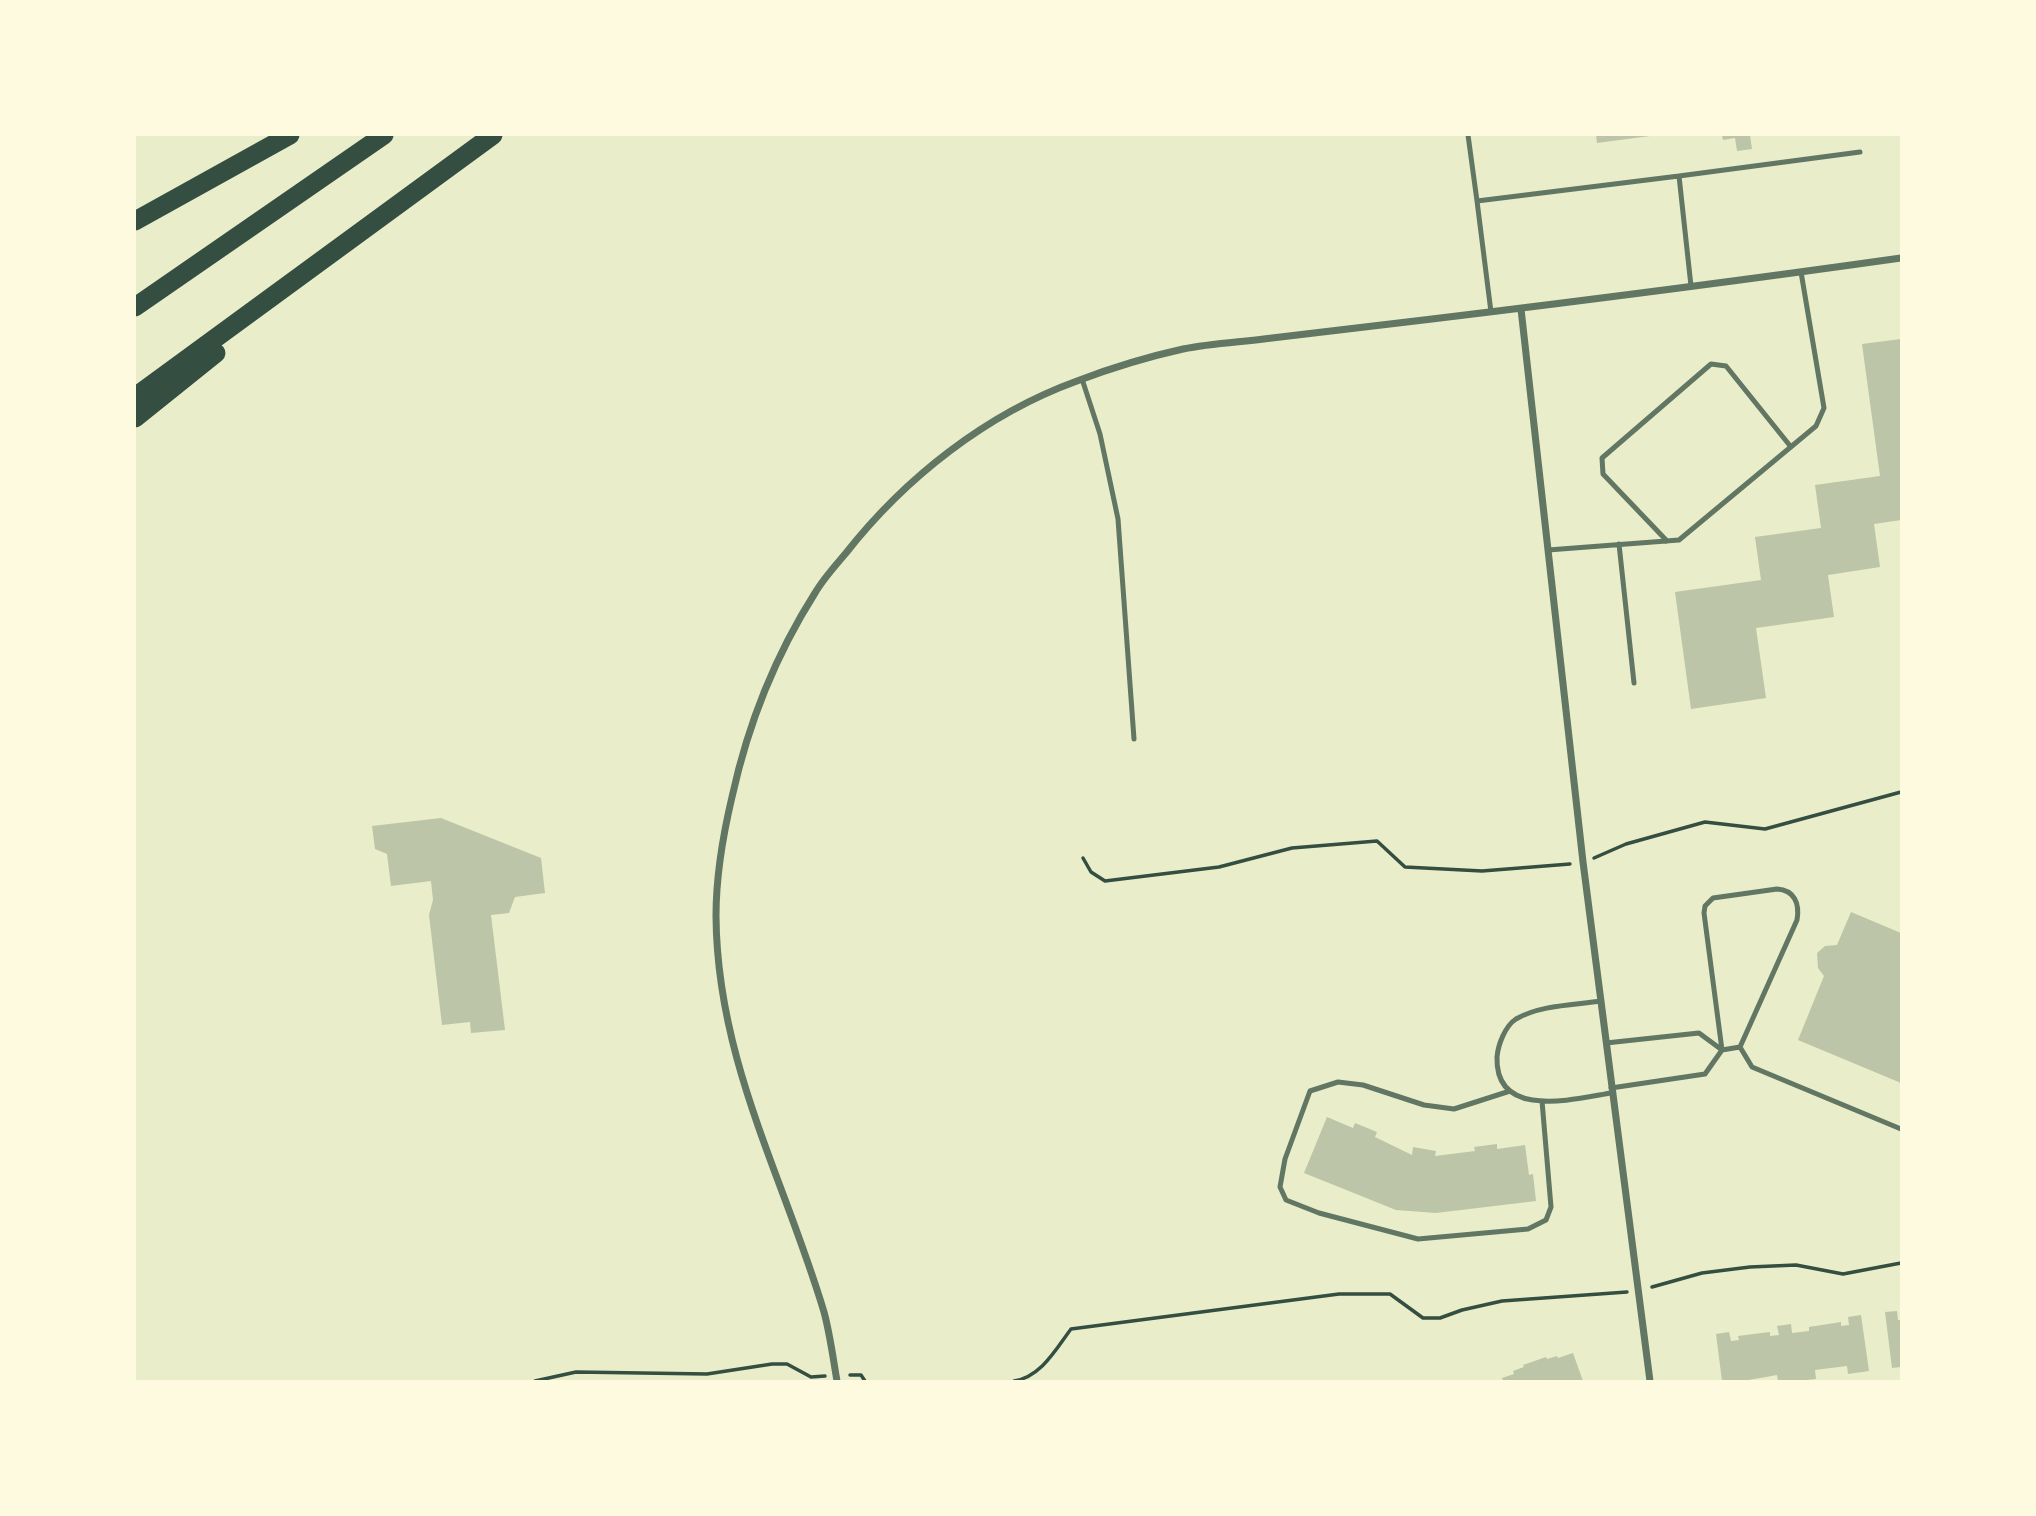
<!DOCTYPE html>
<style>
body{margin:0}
#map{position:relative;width:2036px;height:1516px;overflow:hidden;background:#e9edc9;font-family:Inter,sans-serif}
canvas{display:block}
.frame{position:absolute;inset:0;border:136px solid #fefae0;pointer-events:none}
</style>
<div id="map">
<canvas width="2036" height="1516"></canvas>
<div class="frame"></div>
</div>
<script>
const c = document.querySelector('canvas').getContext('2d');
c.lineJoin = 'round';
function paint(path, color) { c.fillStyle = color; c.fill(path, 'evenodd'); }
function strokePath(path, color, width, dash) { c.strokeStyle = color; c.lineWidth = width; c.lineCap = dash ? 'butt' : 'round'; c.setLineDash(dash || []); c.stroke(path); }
const building = new Path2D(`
 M1596 135H1650V136L1597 143Z
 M1722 135H1750L1752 149 1737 151 1735 138 1723 140Z
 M1901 339V520L1874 524 1880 567 1828 575 1834 617 1756 628 1766 698 1691 709 1675 592 1761 580 1755 537 1821 528 1815 485 1880 476 1862 344Z
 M441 818 541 858 545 893 515 897 509 913 491 915 505 1030 471 1033 470 1022 442 1025 429 915 433 900 431 881 391 886 387 854 375 849 372 826Z
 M1851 912 1901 933V1083L1798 1040 1824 976 1818 968 1817 953 1825 946 1837 945Z
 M1327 1117 1353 1128 1355 1123 1377 1132 1375 1137 1412 1155 1413 1147 1436 1151 1435 1156 1475 1151 1474 1147 1497 1144V1149L1525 1145 1529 1175 1533 1174 1536 1201 1436 1213 1396 1210 1304 1173Z
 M1897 1311 1898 1320H1901V1367L1892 1368 1885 1312Z
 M1861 1315 1869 1371 1848 1374 1847 1366 1815 1370 1816 1379 1797 1381H1778L1777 1375 1743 1381H1722L1716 1334 1729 1332 1731 1341 1739 1340 1738 1336 1770 1332V1336L1779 1335 1777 1326 1791 1324 1792 1333 1809 1331V1327L1841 1322V1326L1849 1325 1848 1317Z
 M1573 1353 1583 1381H1503L1502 1378 1514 1374 1513 1371 1524 1367 1523 1365 1546 1357 1547 1359 1557 1356 1558 1358Z`);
const path = new Path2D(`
 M1083 858 1091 872 1105 881 1219 867 1292 848 1377 841 1405 867 1482 871 1570 864
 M1594 858 1626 844 1705 822 1765 829 1901 792
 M1652 1287 1702 1273 1750 1267 1796 1265 1843 1274 1901 1263
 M850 1375H861L865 1381
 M535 1381 576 1372 707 1374 772 1364H787L811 1377 825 1376
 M1014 1381C1041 1377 1056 1349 1071 1329L1339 1294H1390L1423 1318H1440L1462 1310 1502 1301 1627 1292`);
const service = new Path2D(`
 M1468 135 1477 201
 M1679 176 1860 152
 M1491 312 1477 201 1679 176 1691 286
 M1082 379 1100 434 1118 519 1134 739
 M1667 541 1603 474 1602 458 1711 364 1726 366 1791 447
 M1619 544 1634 683
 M1548 550 1679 540 1816 426 1824 408 1801 272
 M1601 1001C1574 1005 1540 1005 1516 1019 1505 1026 1498 1045 1497 1057 1495 1120 1574 1099 1611 1093
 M1606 1043 1699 1033 1722 1050 1705 1074 1611 1088
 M1740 1047 1722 1050 1704 913 1705 906 1713 898 1777 889C1794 890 1800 903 1797 920L1740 1047 1752 1067 1901 1129
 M1510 1091 1454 1109 1424 1105 1363 1085 1338 1082 1310 1091 1285 1159 1280 1187 1286 1200 1319 1213 1418 1239 1528 1229 1546 1220 1551 1207 1542 1101`);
const minor = new Path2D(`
 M1521 309 1583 862 1650 1381
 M837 1381C833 1358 830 1334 824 1312 784 1178 717 1061 716 916 716 876 723 835 732 797 748 724 775 656 815 593 823 579 835 566 846 553 905 478 986 414 1077 381 1111 368 1147 357 1183 349 1212 343 1243 342 1272 338 1326 332 1379 325 1432 319 1589 300 1745 280 1901 258`);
const motorway = new Path2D(`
 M135 221 290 135
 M135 307 384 135
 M135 397 493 135
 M135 418 216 353`);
paint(building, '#bcc5a7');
strokePath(path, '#344e41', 3.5);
strokePath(service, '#617663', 5);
strokePath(minor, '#617663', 7);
strokePath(motorway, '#344e41', 19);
</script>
